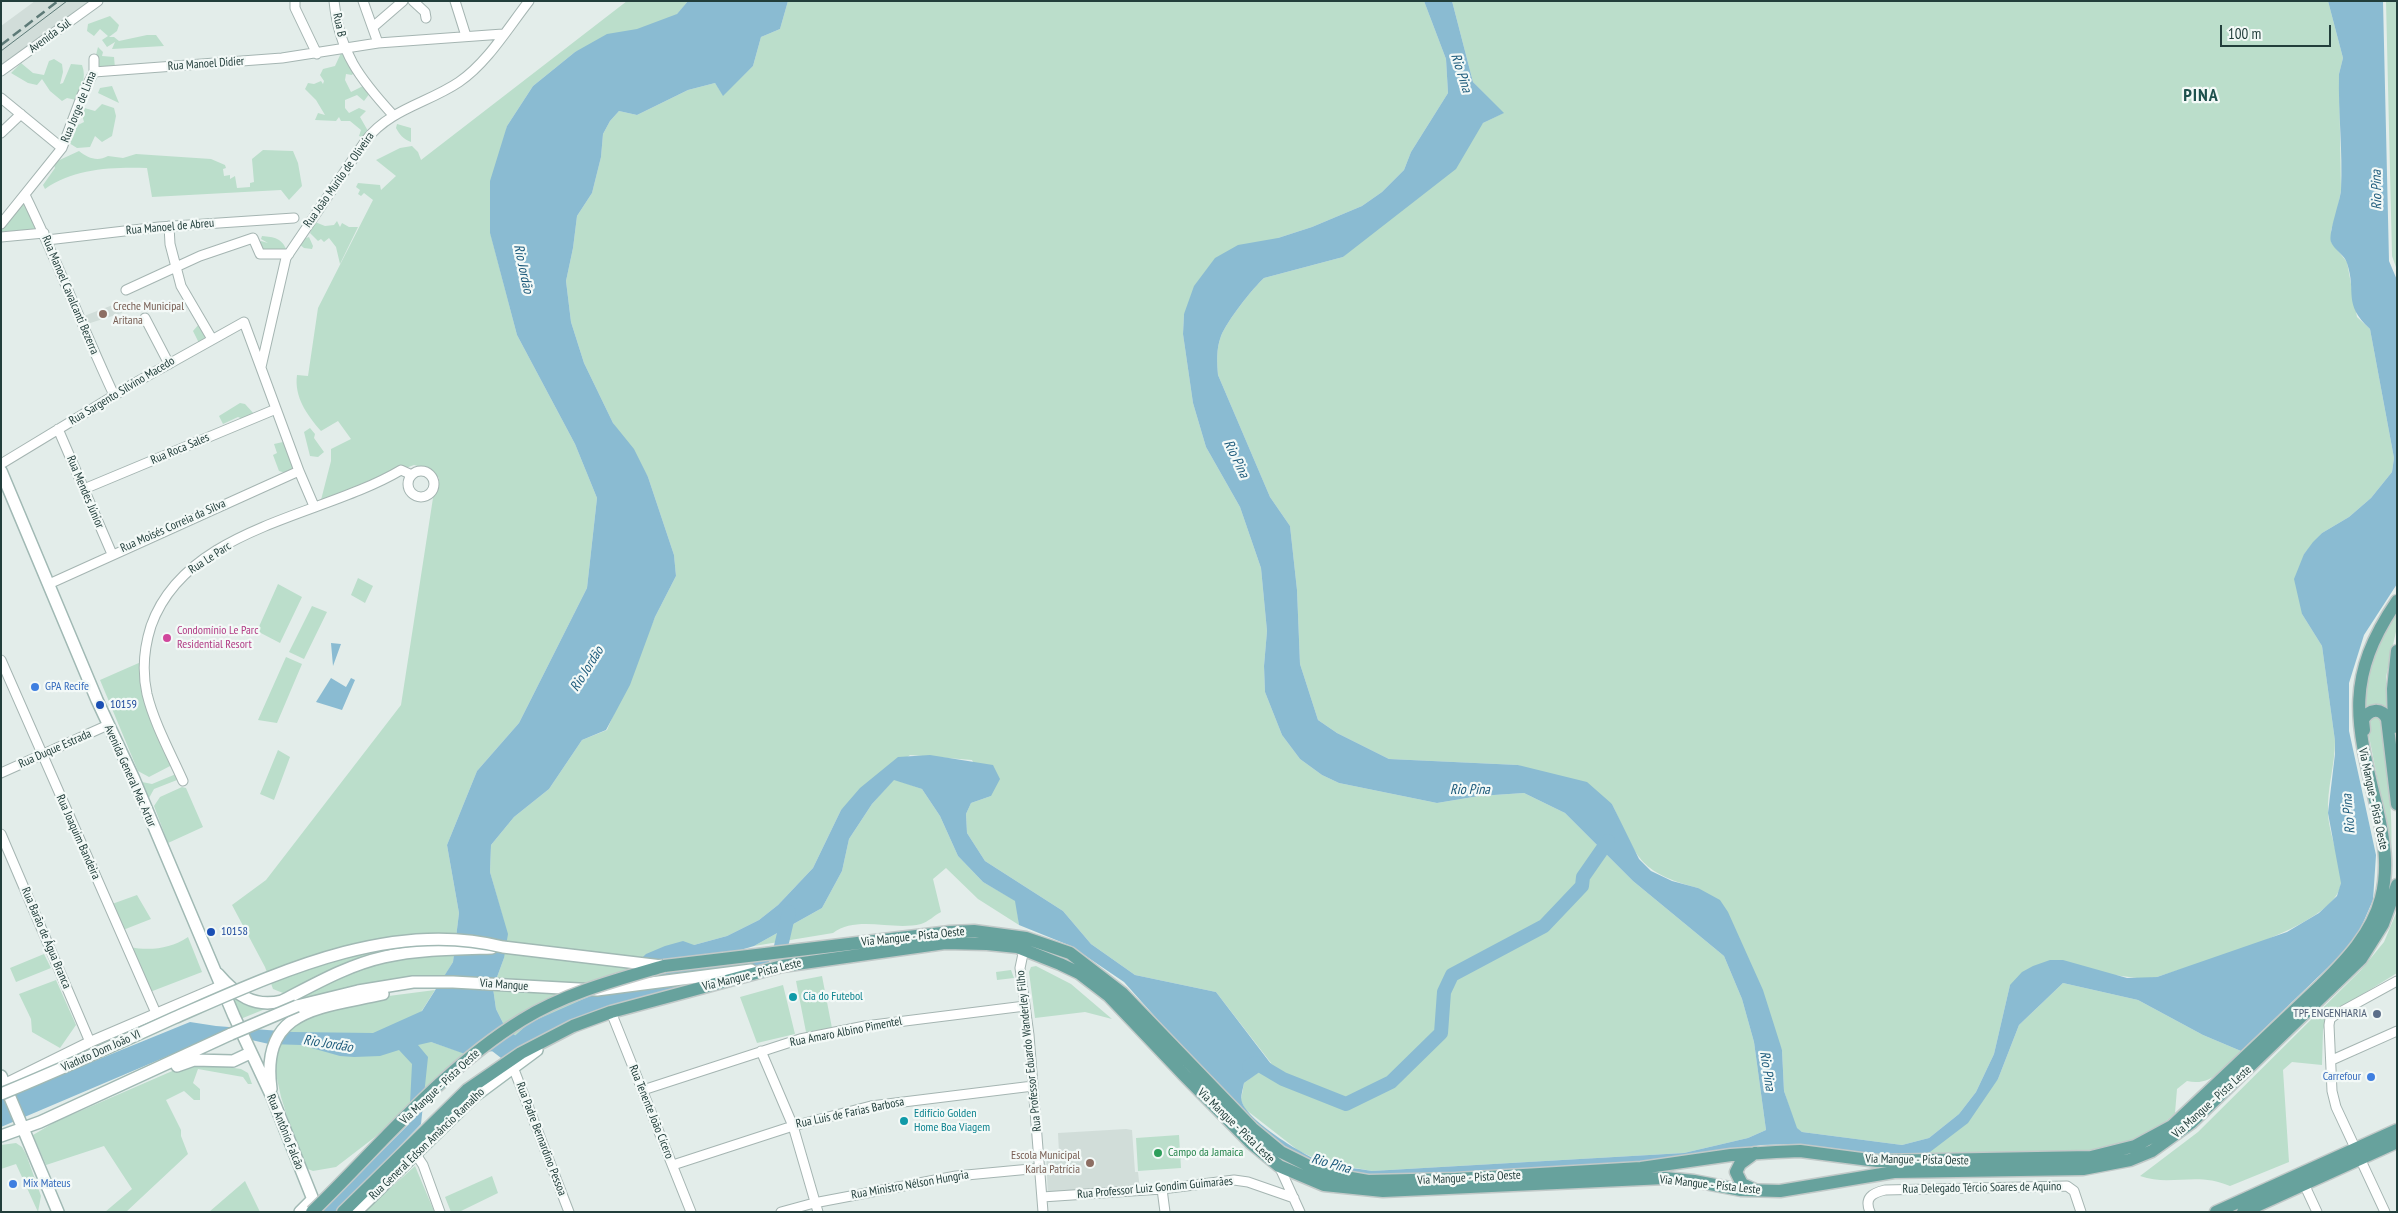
<!DOCTYPE html>
<meta charset="utf-8">
<style>
body{margin:0}
#map{position:relative;width:2398px;height:1213px;overflow:hidden;background:#e3edea;font-family:"PT Sans Narrow",sans-serif}
canvas{display:block}
.frame{position:absolute;inset:0;border:2px solid #223e3b;pointer-events:none}
.scale{position:absolute;left:2220px;top:25px;width:111px;height:22px;box-sizing:border-box;border:2px solid #223e3b;border-top:0;padding-left:6px;font-size:15px;line-height:18px;white-space:nowrap;color:#223e3b;-webkit-text-stroke:4px #f3f9f7;paint-order:stroke}
</style>
<div id="map">
<canvas width="2398" height="1213"></canvas>
<div class="frame"></div>
<div class="scale">100 m</div>
</div>
<script>
const c = document.querySelector('canvas').getContext('2d');
c.lineJoin = 'round';
function paint(path, color) { c.fillStyle = color; c.fill(path, 'evenodd'); }
function strokePath(path, color, width, dash) { c.strokeStyle = color; c.lineWidth = width; c.lineCap = dash ? 'butt' : 'round'; c.setLineDash(dash || []); c.stroke(path); }
function label(font, color, halo, rows, align = 'center') {
  c.font = font + ' "PT Sans Narrow",sans-serif'; c.lineWidth = 4.5; c.setLineDash([]); c.textBaseline = 'middle'; c.strokeStyle = halo; c.fillStyle = color; for (const [text, x, y, turn = 0] of rows) {
    c.save(); c.translate(x, y); c.rotate((+turn || 0) * Math.PI / 180); c.textAlign = isNaN(turn) ? turn : align; if (halo) c.strokeText(text, 0, 0); c.fillText(text, 0, 0); c.restore();
  }
}
const built = new Path2D(`
 M35 1H89L1 66V26Z
 M118 303 122 313 87 324 84 316Z
 M1126 1129 1132 1130 1135 1172H1138L1140 1189 1048 1196 1046 1155 1059 1153 1058 1133Z`);
const green = new Path2D(`
 M627 1H688L669 24 575 52 533 86 507 126 490 232 517 335 575 444 597 498 587 588 519 723 477 771 447 845 459 913 453 962 445 975 420 977 298 999 273 989 265 967 232 905 266 880 401 705 433 498 439 478 431 470 414 465 321 500 331 461V449L351 439 338 421 321 431C307 415 294 397 297 375L308 376 318 308 374 198 373 200 364 193 361 196 358 194 360 190 356 187 358 183 380 185 381 190 396 176 376 160 400 148 412 146 418 152 421 160Z
 M788 1H1424L1446 59 1448 93 1411 152 1404 170 1382 192 1362 206 1312 227 1278 238 1184 314 1183 334 1193 403 1206 447 1240 507 1261 568 1267 631 1264 666 1265 692 1282 735 1300 759 1322 775 1339 783 1437 803 1479 796 1524 793 1565 813 1633 881 1724 956 1742 999 1754 1042 1766 1130 1748 1138 1684 1153 1372 1171 1323 1162 1299 1151 1245 1109 1241 1100 1244 1083 1271 1063 1216 992 1135 975 1091 944 1063 911 985 861 967 833 966 814 971 803 991 796 972 760 910 755 841 810 813 868 778 905 759 920 727 936 694 945 620 981 594 1004 573 1017 529 1037 516 1036 505 1027 496 1009 493 988 504 958V922L490 872 491 845 514 817 549 789 582 740 607 730 655 617 676 576 674 555 648 477 613 423 584 363 571 322 566 281 573 248 577 216 592 193 601 157 603 134 610 121 619 111 637 115 688 90 715 83 723 95 753 66 761 37 780 29Z
 M1452 1H2328L2343 58 2339 74 2341 190 2337 213 2331 230V242L2347 262 2357 317 2370 329 2394 458 2392 472 2371 498 2349 517 2322 533 2304 554 2302 614 2322 646 2335 741C2335 765 2327 788 2328 812 2328 832 2343 866 2341 883 2337 927 2195 964 2157 977L2144 979 2114 975 2010 985 1994 1054 1976 1092 1959 1114 1929 1138 1902 1145 1802 1132 1796 1128 1784 1091 1782 1050 1698 888C1637 872 1637 857 1612 804L1518 765 1389 759 1337 733 1318 720 1300 664 1297 590 1290 526 1270 497 1218 375C1217 362 1216 349 1221 336 1227 321 1252 289 1264 278L1343 257 1483 123 1503 113 1473 82Z
 M2386 1H2397V270L2392 256Z
 M110 16 119 25 117 31 109 37H114L119 41 147 35H156L164 46 112 49 115 42 107 47 102 40 108 36 100 29 94 36 87 31 88 24Z
 M98 47 103 52 102 56 114 57 115 68 100 69 96 55Z
 M341 53 359 66 352 75 346 74 345 80 351 92 363 86 370 93 364 101 357 95 345 100V108L349 113 359 108 366 111 360 117 368 131 362 137 359 136 361 130 350 121H341L339 117 336 121 315 120 318 113 325 115 316 100 305 89 308 83 314 84 321 81 323 84 324 81 320 75 323 69 335 66Z
 M54 59 62 64 63 72 60 84 63 83 71 64 82 65C87 78 81 88 76 100L67 98 62 101 50 91 42 79 37 85 28 83 11 73 21 63 33 73 44 75 49 61Z
 M112 86 119 103 98 93 100 88Z
 M102 104 114 108 116 116 112 136 102 142 95 136 90 147 77 148 69 143 76 126 84 122 82 115 78 111 81 107 95 111Z
 M397 124 411 128V142C403 139 400 135 396 128Z
 M263 150 293 151 298 163 302 186 289 200 281 190 152 197 147 168C113 167 74 168 45 189L43 185 55 168 53 163 79 151C88 158 97 162 108 156L123 158 136 154 211 159 225 165 226 168 223 169 224 176 230 175V179L235 176 237 188 250 187V183L254 182 252 159Z
 M24 199 41 231 1 233V227Z
 M337 221 340 227 342 223 349 227H358L340 264 336 247 329 238 324 242 321 239 318 241 310 233 315 222 325 226 334 225Z
 M262 236C274 237 282 238 287 251L270 255 256 247 261 241 268 243 261 239Z
 M309 237 313 246 312 249 304 248 299 244 303 239Z
 M200 323 209 338 199 343 193 331Z
 M240 403 245 404 255 415 243 419 238 417 223 424 219 416Z
 M310 428 315 434 314 438 324 452 318 457 310 456 304 432Z
 M283 442 294 470 289 474 279 471 273 455 277 453 274 444Z
 M358 578 373 586 365 603 351 595Z
 M278 584 302 597 280 643 257 631Z
 M312 606 327 612 304 659 289 652Z
 M2397 610V627L2386 677V707L2379 704 2366 706C2357 672 2381 639 2397 610Z
 M286 657 302 664 277 723 258 720Z
 M141 662 172 765 149 777 138 771 100 680Z
 M2373 716 2381 718C2389 780 2398 844 2385 905L2389 839 2369 736 2368 722Z
 M278 750 290 757 274 800 260 794Z
 M176 774 177 780 154 789 149 798 142 782 152 784Z
 M894 779 922 789 940 816 958 856 983 882 1016 901 1019 925 978 899 946 868 933 879 941 912C935 915 928 922 921 924 892 931 857 915 833 933L754 946 822 908 842 871 849 839 872 804Z
 M182 787 186 788 203 827 168 843 154 806 160 797Z
 M137 895 151 919 123 930 112 904Z
 M2397 911V973L2329 1015 2323 1030 2322 1065 2292 1062 2283 1070 2289 1162 2230 1186C2196 1171 2171 1187 2140 1176L2198 1132 2361 970 2384 942Z
 M188 937 202 972 150 992 129 947C150 951 170 949 188 937Z
 M44 954 51 968 16 982 10 968Z
 M1036 966 1071 984 1112 1019 1085 1012 1035 1018 1029 972 1031 967Z
 M1011 970 1014 978 997 980 996 972Z
 M822 976 832 1028 806 1032 796 981Z
 M56 980 76 1025 60 1048 32 1032 31 1019 19 994Z
 M2063 983 2138 1000 2203 1035 2241 1051C2224 1067 2212 1087 2187 1081L2177 1089 2175 1113C2154 1134 2127 1145 2098 1151L1913 1156 1998 1079 2019 1025Z
 M783 985 795 1034 757 1043 740 997Z
 M435 990 409 1031 431 1042 464 1053 388 1127 336 1167 313 1171 303 1167 281 1097 274 1065 276 1044 295 1020 350 1001Z
 M234 996 270 1007 238 1020 228 999Z
 M193 1062 241 1069 248 1073 252 1084H248L243 1077 198 1069 193 1083 200 1089V1100H194L184 1091 166 1100 181 1130V1136L188 1154 126 1212H105L132 1189 104 1146 46 1165 33 1135 55 1122Z
 M1179 1135 1181 1168 1138 1171 1136 1138Z
 M16 1143 22 1147 26 1154 41 1196 38 1212 16 1164 1 1169V1145Z
 M415 1166 434 1211 364 1212Z
 M492 1176 498 1193 459 1212H451L445 1197Z
 M245 1181 260 1212H209Z`);
const water = new Path2D(`
 M688 1H788L780 29 761 37 753 66 723 96 715 83 688 90 637 115 619 111 610 121 603 134 601 157 592 193 577 216 573 248 566 281 571 322 584 363 613 423 634 449 648 477 674 555 676 576 655 617 630 685 606 730 582 740 549 789 514 817 491 845 490 872 508 934 504 958 493 988 496 1009 505 1027 516 1036 529 1037 540 1033 573 1017 594 1004 646 954 665 946 683 941 694 945 727 936 759 920 778 905 813 868 841 810 860 788 898 757 930 755 993 765 1000 779 991 796 971 803 966 814 967 833 985 861 1063 911 1091 944 1135 975 1216 992 1271 1064 1244 1083C1243 1089 1240 1097 1242 1102 1248 1121 1303 1155 1322 1162 1337 1167 1356 1168 1372 1171L1684 1153 1748 1138 1766 1130 1754 1042 1742 999 1724 956 1633 881 1565 813 1524 793 1479 796 1437 803 1339 783 1322 775 1300 759 1282 735 1265 692 1264 666 1267 631 1261 568 1240 507 1206 447 1193 403 1183 334 1184 314 1194 286 1215 258 1238 245 1278 238 1312 227 1362 206 1382 192 1404 170 1411 152 1448 93 1446 59 1424 1H1452L1473 82 1504 113 1483 123 1456 169 1343 257 1264 278C1252 289 1227 321 1221 336 1216 349 1217 362 1218 375L1270 497 1290 526 1297 590 1300 664 1318 720 1337 733 1389 759 1518 765 1587 782 1612 804 1639 859 1651 871 1672 881 1698 888 1720 900 1728 912 1763 990 1782 1050 1784 1091 1797 1128 1802 1132 1902 1145 1929 1138 1959 1114 1976 1092 1994 1054 2010 985 2022 972 2033 966 2050 960H2063L2127 978 2157 977 2287 932 2319 913 2337 896 2341 883 2328 813 2335 754V741L2322 646 2302 614 2294 579 2304 554 2313 542 2322 533 2349 517 2371 498 2392 472 2394 458 2370 329C2342 303 2357 293 2347 263 2345 255 2334 250 2331 242 2328 233 2340 202 2341 190 2343 151 2338 113 2339 74L2343 58 2328 1H2383L2389 261 2397 280V584L2364 635 2349 683V731L2376 855 2373 900 2359 932 2344 952 2241 1051 2203 1035 2138 1000 2063 983 2019 1025 1998 1079 1968 1123 1930 1152 1913 1156 1875 1155 1794 1144 1761 1145 1682 1159 1443 1176 1344 1175 1295 1157 1241 1113 1124 982 1071 946 1019 925 1015 901 983 882 958 856 940 816 922 789 894 780 872 804 849 839 842 871 822 908 754 946 703 961 720 960 689 983 568 1023 515 1049 465 1054 431 1042 418 1045 428 1057 421 1124 336 1212H321L409 1124 412 1064 399 1050 380 1056 354 1057 340 1056 301 1045 269 1044 234 1036H215L1 1127V1099L190 1022 216 1026 293 1032 373 1033 422 1011 453 962 459 913 447 845 477 771 519 723 587 588 597 498 575 444 517 335 490 233V181L507 126 533 86 575 52 607 34 637 29 677 14Z
 M331 643 341 644 333 666Z
 M331 678 346 687 351 678 355 680 342 710 316 702Z`);
const river = new Path2D(`
 M779 955 789 912
 M706 971 763 959
 M488 1039 506 1053 533 1029 617 992
 M1249 1066 1256 1063 1283 1079 1346 1104 1391 1082 1441 1033 1444 992 1452 975 1544 926 1582 886 1583 877 1608 841`);
const minor = new Path2D(`
 M295 1V8L317 54
 M334 1C339 52 360 79 393 115
 M363 1 378 43
 M413 1 425 12 426 18
 M455 1 466 36
 M373 27 403 1
 M1 71 98 1
 M94 72 282 58 378 43 503 34
 M1 98 62 148
 M1 133 21 114
 M25 195C57 260 83 329 114 395
 M1 224 62 148 82 95 94 72V59
 M169 226 170 244 181 286 212 339
 M1 237 44 233
 M47 240 159 227 294 218
 M126 290 200 256 253 238 260 254H289
 M145 318 169 364
 M261 367 286 258 366 140C390 109 428 103 459 82 487 63 508 28 529 1
 M58 429 112 554
 M1 464 133 384 244 322 299 471 314 506
 M408 484a13 13 0 1 1 26 0a13 13 0 1 1-26 0Z
 M84 489 276 409
 M49 584 299 471
 M1 660 156 1013
 M1 773 108 725
 M183 781C171 754 154 723 147 694 142 671 144 648 151 626 186 527 322 517 401 470L412 475
 M1 834 90 1042
 M1024 949 1020 968 1029 1035 1043 1212
 M611 1012 691 1212
 M761 1051 793 1126 818 1212
 M2332 1060 2397 1031
 M513 1067 569 1212
 M643 1090 800 1039 865 1026 1025 1006
 M415 1153 423 1165 440 1212
 M673 1165 793 1126 871 1106 1033 1086
 M1279 1166 1300 1212
 M2304 1184 2317 1212
 M1162 1189 1165 1212
 M1042 1197 1162 1189 1234 1180 1248 1182 1294 1198
 M781 1212 814 1203 956 1176 1041 1168
 M1870 1212C1864 1198 1872 1193 1885 1190L2067 1186 2074 1191 2081 1212
 M2385 1212 2336 1107 2332 1091 2329 1025 2330 1019 2335 1015 2397 981`);
const tertiary = new Path2D(`
 M5 1084 90 1042 221 986`);
const secondary = new Path2D(`
 M1 471 97 700 133 777 234 1016 272 1097 318 1212
 M218 974C236 995 254 1008 282 1001 315 984 348 965 384 957 419 949 456 949 492 948
 M297 1006 358 991 413 982H453L597 990 751 970
 M177 1066 194 1060 233 1061 250 1053
 M1 1076 58 1212
 M271 1089C260 1007 322 1008 383 994
 M1 1136 40 1122 231 1034
 M300 1212 313 1199
 M356 1212 475 1096 537 1050`);
const primary = new Path2D(`
 M2394 727 2393 689 2397 651
 M2364 730 2363 720C2369 709 2381 707 2387 719L2397 804
 M664 966 950 932 974 931 1026 938 1070 953 1122 993 1252 1128 1281 1152 1323 1173 1368 1181 1456 1179 1641 1168 1731 1155 1776 1152 1800 1151 1877 1161 2091 1157 2135 1146 2172 1126 2321 985C2346 960 2372 933 2381 898 2389 868 2384 838 2377 808 2356 722 2344 679 2397 601
 M1755 1153 1740 1164 1736 1172 1742 1184 1755 1190
 M343 1212 467 1090 521 1053 573 1026 611 1012 782 966 945 943 987 944 1017 947 1060 964 1079 973 1109 996 1184 1075 1251 1143 1279 1166 1324 1185 1383 1191 1665 1178 1694 1181 1741 1190 1780 1191 1894 1172 2083 1169 2130 1160 2152 1151 2191 1123 2361 959 2383 924 2397 885
 M2216 1212 2397 1130
 M2243 1212 2397 1142`);
const tram = new Path2D(`
 M1 51 67 1`);
const rail = new Path2D(`
 M1 45 58 1`);
const secondaryBridge = new Path2D(`
 M231 1034 297 1006
 M1 1094C59 1070 117 1044 174 1018 275 974 391 918 503 947L662 966`);
const primaryBridge = new Path2D(`
 M312 1212C380 1146 441 1070 522 1020 566 993 616 980 664 966`);
const markers = [
 [103,314,5,"#8d6e63"],
 [167,638,5,"#d1479c"],
 [35,687,5,"#3f7fe0"],
 [100,705,5,"#1a4fb4"],
 [211,932,5,"#1a4fb4"],
 [793,997,5,"#0f9aa8"],
 [2377,1014,5,"#5c6f8a"],
 [2371,1077,5,"#3f7fe0"],
 [904,1121,5,"#0f9aa8"],
 [1158,1153,5,"#2e9e5b"],
 [1090,1163,5,"#8d6e63"],
 [13,1184,5,"#3f7fe0"]
];
const streetNames = [
 ["Rua B",339,25,78],
 ["Avenida Sul",50,36,-36],
 ["Rua Manoel Didier",206,64,-4],
 ["Rua Jorge de Lima",79,107,-68],
 ["Rua João Murilo de Oliveira",339,180,-55],
 ["Rua Manoel de Abreu",170,227,-5],
 ["Rua Manoel Cavalcanti Bezerra",70,295,67],
 ["Rua Sargento Silvino Macedo",122,391,-31],
 ["Rua Roca Sales",180,449,-23],
 ["Rua Mendes Júnior",85,492,67],
 ["Rua Moisés Correia da Silva",173,526,-24],
 ["Rua Le Parc",210,558,-33],
 ["Rua Duque Estrada",55,749,-24],
 ["Avenida General Mac Artur",130,776,66],
 ["Via Mangue - Pista Oeste",2373,799,78],
 ["Rua Joaquim Bandeira",78,837,66],
 ["Via Mangue - Pista Oeste",913,937,-6],
 ["Rua Barão de Água Branca",46,938,67],
 ["Via Mangue - Pista Leste",752,975,-14],
 ["Via Mangue",504,985,4],
 ["Rua Amaro Albino Pimentel",846,1032,-11],
 ["Viaduto Dom João VI",101,1051,-24],
 ["Rua Professor Eduardo Wanderley Filho",1029,1051,-96],
 ["Via Mangue - Pista Oeste",440,1087,-43],
 ["Via Mangue - Pista Leste",2212,1102,-42],
 ["Rua Tenente João Cícero",651,1112,68],
 ["Rua Luís de Farias Barbosa",850,1113,-12],
 ["Via Mangue - Pista Leste",1236,1126,44],
 ["Rua Antônio Falcão",285,1132,68],
 ["Rua Padre Bernardino Pessoa",541,1139,69],
 ["Rua General Edson Amâncio Ramalho",427,1144,-44],
 ["Via Mangue - Pista Oeste",1917,1160,1],
 ["Via Mangue - Pista Oeste",1469,1178,-3],
 ["Rua Ministro Nélson Hungria",910,1185,-10],
 ["Via Mangue - Pista Leste",1710,1185,6],
 ["Rua Professor Luiz Gondim Guimarães",1155,1188,-5],
 ["Rua Delegado Tércio Soares de Aquino",1982,1188,-1]
];
const educationNames = [
 ["Creche Municipal",113,307],
 ["Aritana",113,321],
 ["Escola Municipal",1080,1156,"right"],
 ["Karla Patrícia",1080,1170,"right"]
];
const hotelNames = [
 ["Condomínio Le Parc",177,631],
 ["Residential Resort",177,645]
];
const shopNames = [
 ["GPA Recife",45,687],
 ["Carrefour",2361,1077,"right"],
 ["Mix Mateus",23,1184]
];
const transitNames = [
 ["10159",110,705],
 ["10158",221,932]
];
const cultureNames = [
 ["Cia do Futebol",803,997],
 ["Edifício Golden",914,1114],
 ["Home Boa Viagem",914,1128]
];
const serviceNames = [
 ["TPF ENGENHARIA",2367,1014]
];
const leisureNames = [
 ["Campo da Jamaica",1168,1153]
];
const waterNames = [
 ["Rio Pina",1461,73,72],
 ["Rio Pina",2377,190,-91],
 ["Rio Jordão",523,269,78],
 ["Rio Pina",1236,459,64],
 ["Rio Jordão",587,669,-58],
 ["Rio Pina",1470,790],
 ["Rio Pina",2349,814,-95],
 ["Rio Jordão",328,1044,9],
 ["Rio Pina",1767,1071,81],
 ["Rio Pina",1331,1164,16]
];
const districtNames = [
 ["PINA",2201,96]
];
paint(built, '#d1ddd9');
paint(green, '#bbdecb');
paint(water, '#8abbd2');
strokePath(river, '#8abbd2', 14);
strokePath(minor, '#a5b5b2', 11);
strokePath(tertiary, '#a5b5b2', 12);
strokePath(secondary, '#a1b9b4', 14);
strokePath(primary, '#c1c9c8', 15);
strokePath(minor, '#fff', 9);
strokePath(tertiary, '#fff', 10);
strokePath(secondary, '#fff', 11);
strokePath(primary, '#67a29d', 12);
strokePath(tram, '#5d7a77', 1);
strokePath(rail, '#5d7a77', 2.5, [10, 5]);
strokePath(secondaryBridge, '#a1b9b4', 14, []);
strokePath(primaryBridge, '#c1c9c8', 15, []);
strokePath(secondaryBridge, '#fff', 11);
strokePath(primaryBridge, '#67a29d', 12);
for (const [x, y, r, color] of markers) { const dot = new Path2D(); dot.arc(x, y, r, 0, 2 * Math.PI); c.fillStyle = color; c.fill(dot); strokePath(dot, '#f3f9f7', 2); }
label('12px', '#223e3b', '#f3f9f7', streetNames);
label('12px', '#785e54', '#f3f9f7', educationNames, 'left');
label('12px', '#b23c85', '#f3f9f7', hotelNames, 'left');
label('12px', '#366cbe', '#f3f9f7', shopNames, 'left');
label('12px', '#164399', '#f3f9f7', transitNames, 'left');
label('12px', '#0d838f', '#f3f9f7', cultureNames, 'left');
label('12px', '#4e5e75', '#f3f9f7', serviceNames, 'right');
label('12px', '#27864d', '#f3f9f7', leisureNames, 'left');
label('italic 14px', '#1c5a7b', '#f3f9f7', waterNames);
c.letterSpacing = '1px';
label('bold 18px', '#1e514d', '#f3f9f7', districtNames);
c.letterSpacing = '0px';
</script>
